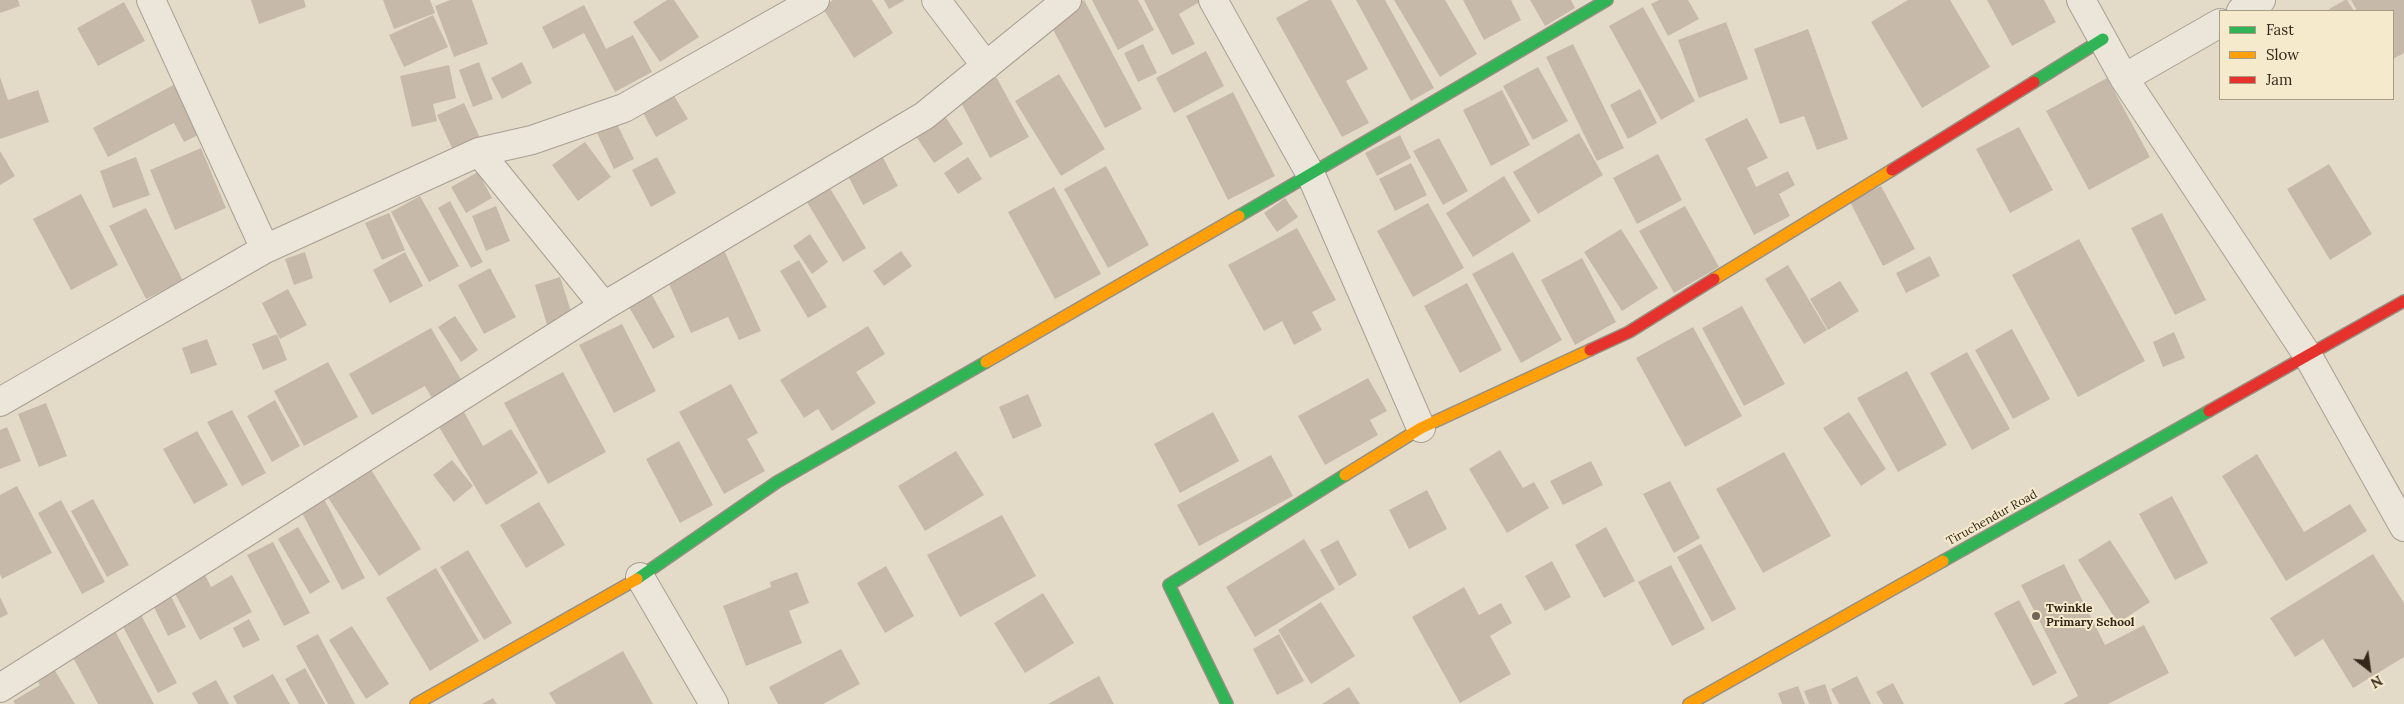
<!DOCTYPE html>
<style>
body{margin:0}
#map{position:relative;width:2404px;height:704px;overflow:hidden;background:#e3dbc8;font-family:Lora,serif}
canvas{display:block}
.legend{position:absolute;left:2219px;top:10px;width:175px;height:90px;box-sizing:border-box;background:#f6eacc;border:1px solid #a99c85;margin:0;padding:6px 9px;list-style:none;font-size:15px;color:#35271b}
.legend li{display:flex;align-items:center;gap:10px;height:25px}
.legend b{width:25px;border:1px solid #a99c85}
.north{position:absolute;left:2344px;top:644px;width:50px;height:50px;-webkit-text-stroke:4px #f6eacc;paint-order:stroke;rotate:150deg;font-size:14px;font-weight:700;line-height:20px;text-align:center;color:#35271b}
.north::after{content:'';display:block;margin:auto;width:18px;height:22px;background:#35271b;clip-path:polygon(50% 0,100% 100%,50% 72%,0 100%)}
</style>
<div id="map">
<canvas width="2404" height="704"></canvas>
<ul class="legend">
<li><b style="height:6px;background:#30b455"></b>Fast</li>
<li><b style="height:6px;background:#ff9f0a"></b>Slow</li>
<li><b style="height:6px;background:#e5322d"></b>Jam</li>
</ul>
<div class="north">N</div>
</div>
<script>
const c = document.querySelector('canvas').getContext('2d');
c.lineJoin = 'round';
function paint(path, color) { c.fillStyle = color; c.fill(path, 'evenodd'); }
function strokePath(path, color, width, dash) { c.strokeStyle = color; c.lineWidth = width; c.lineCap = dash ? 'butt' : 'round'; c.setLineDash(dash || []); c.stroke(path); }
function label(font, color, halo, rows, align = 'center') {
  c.font = font + ' Lora,serif'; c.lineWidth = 4; c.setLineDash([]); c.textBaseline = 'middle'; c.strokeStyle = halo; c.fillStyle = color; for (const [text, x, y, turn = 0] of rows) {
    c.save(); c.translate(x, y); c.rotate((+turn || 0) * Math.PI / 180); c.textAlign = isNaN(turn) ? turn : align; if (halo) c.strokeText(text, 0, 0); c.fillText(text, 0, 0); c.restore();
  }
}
const building = new Path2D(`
 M0 0H18L20 6 0 13Z
 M251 0H304L306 7 259 24Z
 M383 0H430L435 13 394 29Z
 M450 0H472L488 44 454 57 435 6Z
 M667 0H674L699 37 660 62 633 22Z
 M833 0H872L893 33 854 58 822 7Z
 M884 0H905L889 9Z
 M1084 0 1142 109 1105 128 1047 18Z
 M1092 0H1138L1154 30 1118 50Z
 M1144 0H1203L1179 14 1195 44 1172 55Z
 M1309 0H1331L1368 69 1346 81 1369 123 1342 137 1276 18Z
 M1356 0H1385L1434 88 1411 101Z
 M1394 0H1445L1477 54 1440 77Z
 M1463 0H1511L1521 20 1484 40Z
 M1530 0H1571L1575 8 1545 26Z
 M1659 0H1688L1699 19 1668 36 1651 4Z
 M1908 0H1950L1990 67 1922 108 1871 22Z
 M1987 0H2044L2056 22 2012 46Z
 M2345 0H2347L2354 11H2330L2329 9Z
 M2351 0H2404V53L2393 59V11H2357Z
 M124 2 145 41 98 66 77 28Z
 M584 5 606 49 633 35 652 72 615 92 584 33 553 49 542 27Z
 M1643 7 1695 101 1661 120 1609 26Z
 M433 15 448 47 404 67 389 35Z
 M1726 22 1748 79 1699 98 1678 40Z
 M1808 29 1848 139 1817 150 1804 116 1780 124 1754 49Z
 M1143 44 1157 73 1138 82 1124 53Z
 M1573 44 1624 148 1597 161 1546 57Z
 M1206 51 1224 86 1174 113 1156 78Z
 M479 62 493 99 473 107 459 70Z
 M522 62 532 83 502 99 491 78Z
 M449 65 456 98 433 104 437 121 412 127 400 76Z
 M1538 67 1568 121 1533 140 1503 86Z
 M993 71 1029 137 990 158 955 91Z
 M1059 74 1105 149 1061 176 1015 101Z
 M0 77 8 100 38 90 49 122 0 139Z
 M2107 78 2150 157 2089 190 2046 111Z
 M179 82 204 132 184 142 174 123 108 157 93 128Z
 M1640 89 1657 123 1628 139 1610 105Z
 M1502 90 1530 145 1491 166 1463 110Z
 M1233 92 1275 176 1228 200 1186 116Z
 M673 94 688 119 656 137 642 111Z
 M464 103 480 138 453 150 437 115Z
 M943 113 963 144 934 163 913 132Z
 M1747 118 1768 158 1747 168 1756 187 1788 171 1795 185 1779 194 1790 216 1754 235 1705 139Z
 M617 124 634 159 614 169 597 133Z
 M2019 127 2053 190 2010 213 1976 149Z
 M1579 133 1603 175 1538 214 1513 172Z
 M1400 135 1411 158 1377 176 1365 153Z
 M1439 138 1468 191 1443 205 1413 151Z
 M585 142 611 177 578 201 552 165Z
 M201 148 226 208 175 230 150 170Z
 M0 151 15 176 0 185Z
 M880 152 898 186 863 205 845 170Z
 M1658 154 1682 200 1637 224 1613 178Z
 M136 157 150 195 113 208 100 171Z
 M657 157 676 193 651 207 632 170Z
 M968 157 982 179 958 194 944 173Z
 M1411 163 1427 195 1395 211 1379 179Z
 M2329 164 2372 234 2330 260 2287 189Z
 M1106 166 1149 245 1108 268 1064 189Z
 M478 172 492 198 466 213 451 187Z
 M1504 176 1531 221 1473 257 1446 213Z
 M825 180 866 248 843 262 802 194Z
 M1881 186 1915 249 1883 266 1850 202Z
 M1054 187 1101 274 1055 299 1008 212Z
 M81 194 118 265 71 290 33 219Z
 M420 196 459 266 429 282 391 212Z
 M1285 198 1298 217 1277 232 1264 213Z
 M450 201 483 262 471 268 438 208Z
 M1428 203 1464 268 1413 297 1377 231Z
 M496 206 510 241 486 251 472 216Z
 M1685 206 1719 267 1674 293 1639 231Z
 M146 208 183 281 146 299 109 226Z
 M389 213 405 250 382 260 365 223Z
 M2162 213 2206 300 2175 315 2131 228Z
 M1297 228 1336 300 1312 312 1322 330 1294 345 1282 321 1264 331 1228 265Z
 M1621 229 1658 288 1622 311 1584 252Z
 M810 234 828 262 812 274 793 246Z
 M2079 239 2145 361 2078 397 2012 275Z
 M723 248 761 331 739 340 728 317 691 333 665 275Z
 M901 251 912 266 884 286 873 271Z
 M305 252 313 278 294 285 285 259Z
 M405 252 423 286 390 303 373 270Z
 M1513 252 1562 340 1521 363 1472 274Z
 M1930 256 1940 276 1906 293 1896 273Z
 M1582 258 1616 322 1575 345 1541 280Z
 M799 260 827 307 808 318 780 271Z
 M1788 265 1827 330 1804 344 1765 279Z
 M490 268 516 317 484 334 458 285Z
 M560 277 574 321 548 328 535 285Z
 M1840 281 1859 311 1828 330 1810 299Z
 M1467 283 1502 350 1460 373 1424 306Z
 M288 289 307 325 280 339 262 303Z
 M652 295 675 337 653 349 629 307Z
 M1742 306 1785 384 1744 406 1702 328Z
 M455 316 478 350 461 362 438 327Z
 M622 324 656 391 614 413 579 345Z
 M868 326 885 354 856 372 876 403 832 431 818 409 804 418 780 380Z
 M1693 327 1742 416 1685 447 1636 358Z
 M431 328 463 383 433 400 425 386 372 415 349 374Z
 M2012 329 2050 399 2013 419 1975 350Z
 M2174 332 2185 358 2163 367 2153 342Z
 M277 334 287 360 263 370 252 344Z
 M207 339 217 365 191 374 182 348Z
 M1967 352 2010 429 1972 450 1930 373Z
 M328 362 358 417 304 446 274 391Z
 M1907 371 1947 445 1898 472 1857 398Z
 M563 372 606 452 548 484 504 403Z
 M1368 378 1387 411 1370 420 1378 435 1325 465 1298 416Z
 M731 384 758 433 747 439 765 471 724 494 679 412Z
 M1028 394 1042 426 1013 439 999 407Z
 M275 400 300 446 272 462 247 416Z
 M46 403 67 456 39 467 18 414Z
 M232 410 266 473 242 486 207 422Z
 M464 412 483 446 511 429 538 473 486 505 439 427Z
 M1213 412 1239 461 1180 493 1154 444Z
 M1849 412 1886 469 1861 486 1823 428Z
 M7 427 21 461 0 469V430Z
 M197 431 228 485 194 504 163 449Z
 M679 441 713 505 680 523 646 459Z
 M1500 450 1523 488 1534 482 1549 508 1507 533 1469 469Z
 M956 451 984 495 925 531 898 486Z
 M1784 452 1831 536 1763 573 1716 489Z
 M2257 454 2304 532 2350 504 2367 531 2286 581 2222 476Z
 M1271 455 1293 496 1199 546 1177 505Z
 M452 460 473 486 454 502 433 475Z
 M1591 461 1603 485 1563 505 1550 481Z
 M368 465 421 549 379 576 325 493Z
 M1670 481 1700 538 1674 553 1643 494Z
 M17 486 52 553 2 579 0 574V495Z
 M1427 490 1447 529 1409 549 1389 510Z
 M322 495 365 578 342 590 299 507Z
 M2172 496 2208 563 2175 580 2139 514Z
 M93 499 129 565 107 577 71 511Z
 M61 500 105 582 82 594 38 513Z
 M539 502 565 545 526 568 500 525Z
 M1002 515 1036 576 960 617 927 555Z
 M298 527 330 582 310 594 278 539Z
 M1606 527 1635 581 1604 598 1575 545Z
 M1304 539 1335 589 1255 637 1226 587Z
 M1338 540 1357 575 1339 586 1320 550Z
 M2110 540 2150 602 2118 623 2078 560Z
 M273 542 310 613 284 626 247 555Z
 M1701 544 1736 609 1712 622 1677 557Z
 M468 550 512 623 484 640 440 567Z
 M2373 554 2404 603V657L2353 688 2323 639 2295 657 2270 618Z
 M1552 561 1571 597 1545 611 1525 576Z
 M2064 564 2105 645 2144 625 2169 673 2108 704H2063L2078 696 2021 585Z
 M1671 565 1705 629 1672 646 1638 582Z
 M886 566 914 616 885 633 857 583Z
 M436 568 479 641 430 671 386 598Z
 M797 572 809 603 789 611 802 643 746 666 723 606 771 587 770 582Z
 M204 573 211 587 232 575 252 612 200 640 173 590Z
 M1464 587 1479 615 1501 603 1512 623 1490 636 1511 674 1460 703 1412 617Z
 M1043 593 1074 643 1025 673 994 623Z
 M170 594 186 627 168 636 152 603Z
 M0 597 8 614 0 618Z
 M2019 600 2057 673 2033 686 1994 613Z
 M1321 602 1355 656 1311 684 1278 630Z
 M140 613 177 683 158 693 121 623Z
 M249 619 260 640 243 648 233 628Z
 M352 626 389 684 366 699 329 640Z
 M114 629 154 704H98L70 652Z
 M318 634 355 704H328L296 646Z
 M1279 634 1304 681 1277 695 1253 649Z
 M841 649 860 684 823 704H778L769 687Z
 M623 651 653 704H556L549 693Z
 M305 668 325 704H299L285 679Z
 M54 669 75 704H15L13 701 40 685 37 680Z
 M273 674 290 704H237L233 696Z
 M1099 676 1114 704H1048Z
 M1857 676 1871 704H1839L1831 689Z
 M216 680 229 704H198L192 693Z
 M1893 683 1904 704H1883L1876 692Z
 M1825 684 1832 704H1809L1804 691Z
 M1798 686 1805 704H1782L1778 693Z
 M1349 687 1360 704H1322Z
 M493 698 497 704H482Z`);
const street = new Path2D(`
 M936 0 986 66
 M1213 0 1311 175 1421 428
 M2081 0 2124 78 2308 356 2404 527
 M2241 11 2261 0
 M2124 78 2220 23
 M479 152 604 306
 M265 249 479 152 532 140 624 108 815 0
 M0 402 265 249 151 0
 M640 577 714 704
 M0 688 604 306 924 116 1067 0`);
const fast = new Path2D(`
 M2034 82 2103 39
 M1239 216 1607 0
 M1943 561 2209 411
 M637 579 777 482 986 362
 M1227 704 1169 585 1345 475`);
const slow = new Path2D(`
 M1714 279 1892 170
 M986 362 1239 216
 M1345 475 1421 428 1590 350
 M416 704 637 579
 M1689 704 1943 561`);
const jam = new Path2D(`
 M1892 170 2034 82
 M1590 350 1629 332 1714 279
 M2209 411 2404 301`);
const markers = [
 [2036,616,5,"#726658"]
];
const streetNames = [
 ["Tiruchendur Road",1992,518,-29]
];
const poiNames = [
 ["Twinkle",2046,609],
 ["Primary School",2046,623]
];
paint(building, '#c7b9a9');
strokePath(street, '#a89f92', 30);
strokePath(fast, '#978f82', 14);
strokePath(slow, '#978f82', 14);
strokePath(jam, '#978f82', 14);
strokePath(street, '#ebe5da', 28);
strokePath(fast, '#30b455', 11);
strokePath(slow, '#ff9f0a', 11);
strokePath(jam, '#e5322d', 11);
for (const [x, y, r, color] of markers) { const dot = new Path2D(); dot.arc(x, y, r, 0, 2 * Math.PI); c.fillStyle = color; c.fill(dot); strokePath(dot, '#f6eacc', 2); }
label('12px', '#35271b', '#f6eacc', streetNames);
label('bold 12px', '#35271b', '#f6eacc', poiNames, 'left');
</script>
